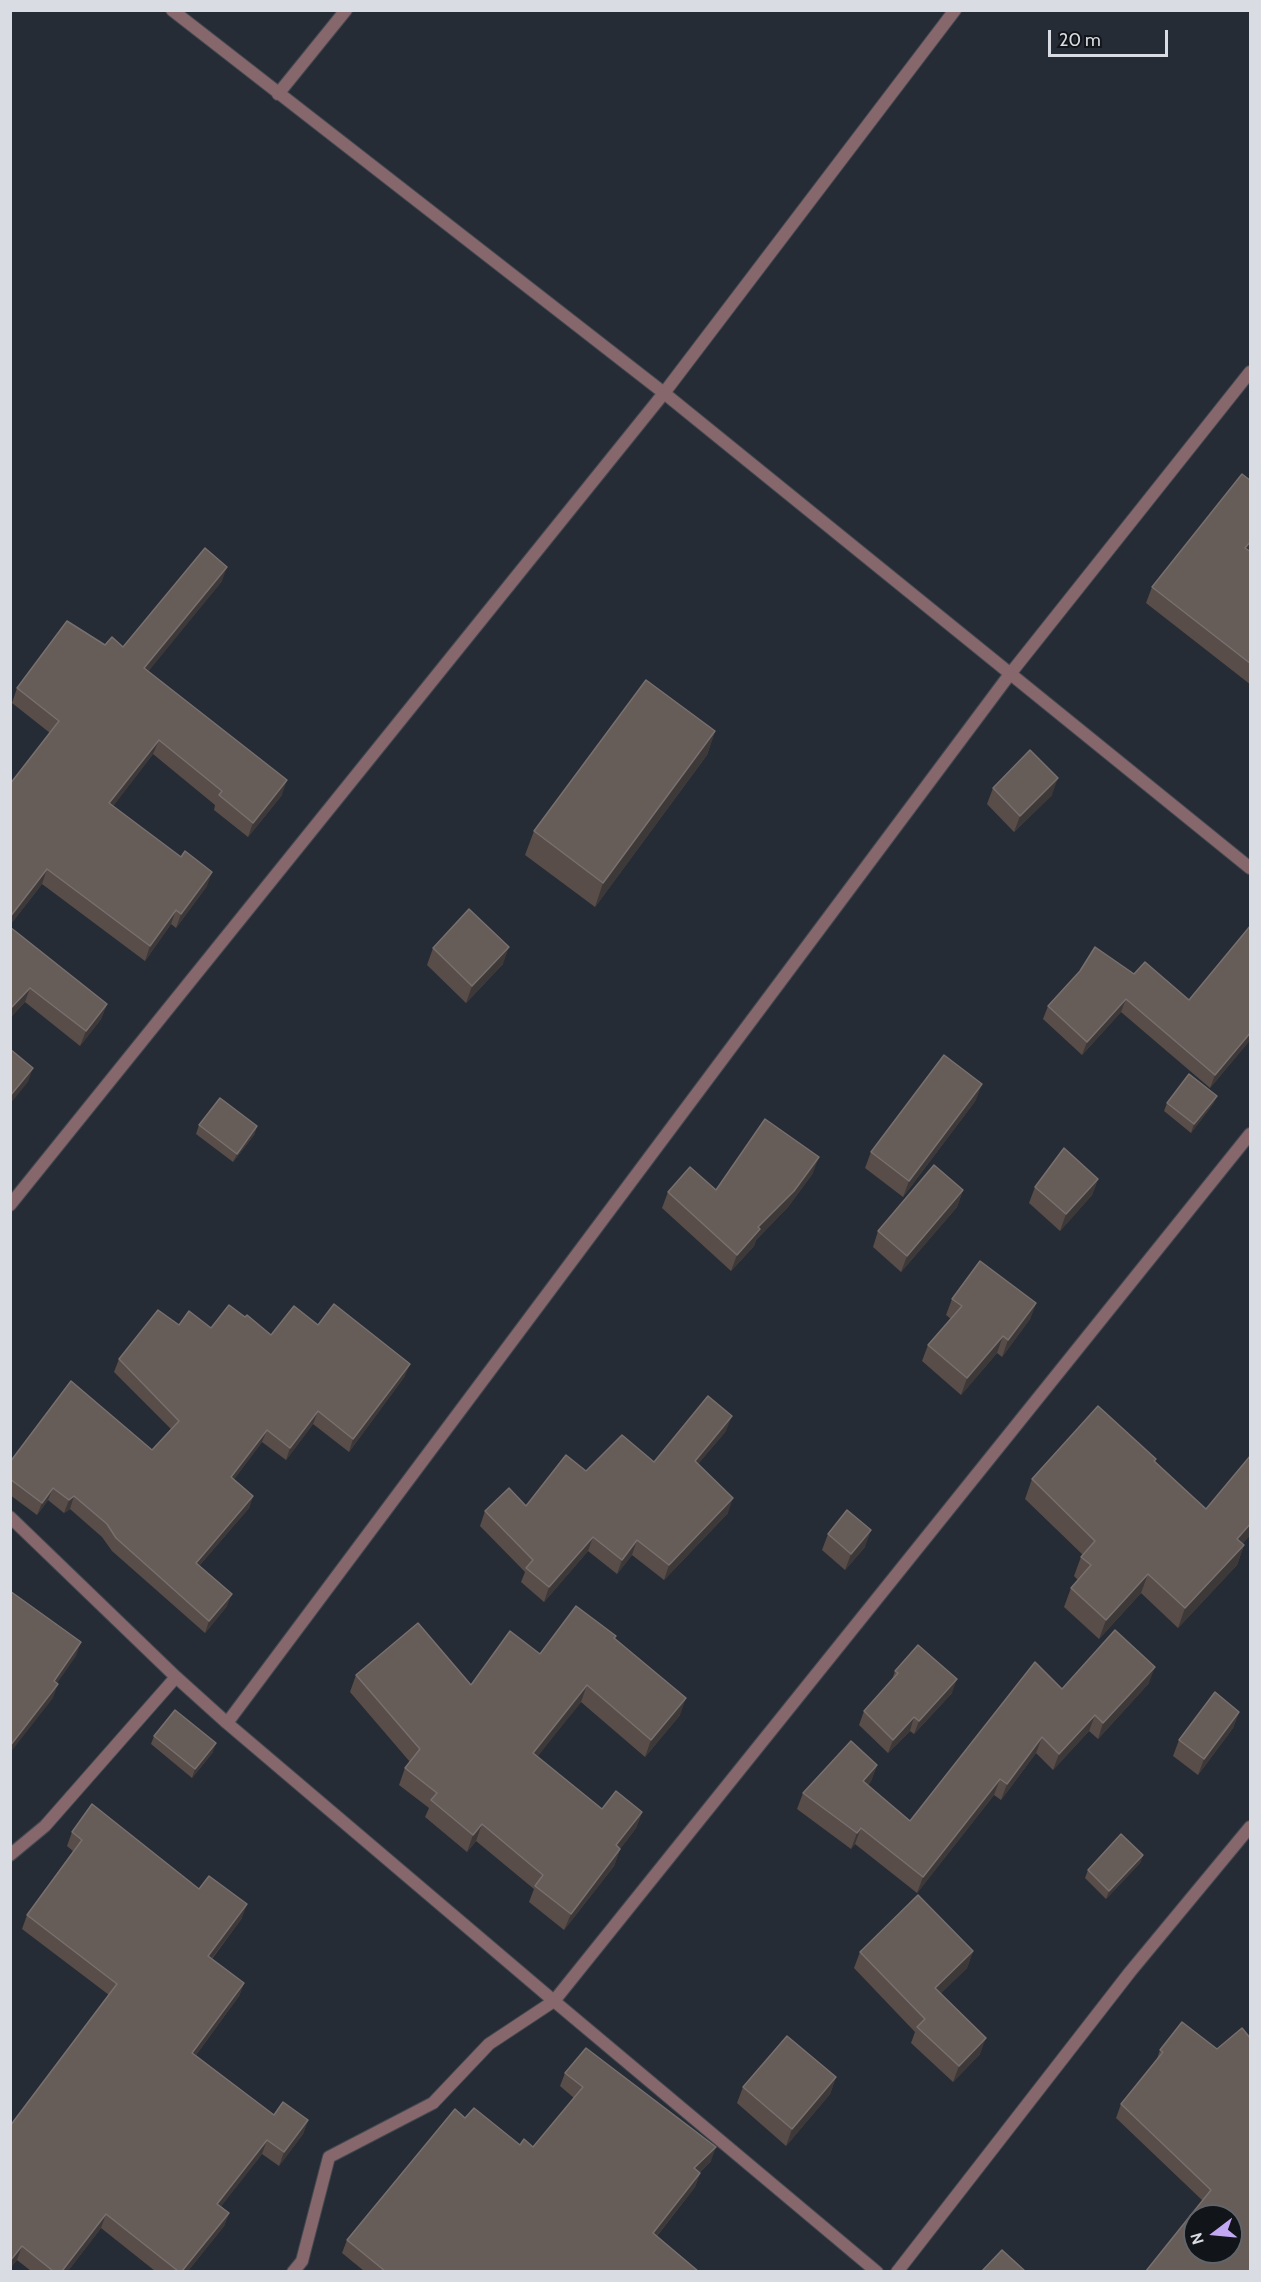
<!DOCTYPE html>
<style>
body{margin:0}
#map{position:relative;width:1261px;height:2282px;overflow:hidden;background:#262c35;font-family:Cabin,sans-serif}
canvas{display:block}
.frame{position:absolute;inset:0;border:12px solid #d9dde3;pointer-events:none}
.north{position:absolute;left:1183px;top:2204px;width:60px;height:60px;box-sizing:border-box;background:#111418;border:2px solid #616469;border-radius:50%;rotate:254deg;font-size:16px;font-weight:700;line-height:24px;text-align:center;color:#d9dde3}
.north::after{content:'';display:block;margin:auto;width:21px;height:27px;background:#c2a8f3;clip-path:polygon(50% 0,100% 100%,50% 72%,0 100%)}
.scale{position:absolute;left:1048px;top:30px;width:120px;height:27px;box-sizing:border-box;border:3px solid #d9dde3;border-top:0;padding-left:8px;font-size:18px;line-height:21px;white-space:nowrap;color:#d9dde3;-webkit-text-stroke:4px #111418;paint-order:stroke}
</style>
<div id="map">
<canvas width="1261" height="2282"></canvas>
<div class="frame"></div>
<div class="north">N</div>
<div class="scale">20 m</div>
</div>
<script>
const c = document.querySelector('canvas').getContext('2d');
c.lineJoin = 'round';
function strokePath(path, color, width, dash) { c.strokeStyle = color; c.lineWidth = width; c.lineCap = dash ? 'butt' : 'round'; c.setLineDash(dash || []); c.stroke(path); }
function paint(path, color) { c.fillStyle = color; c.fill(path, 'evenodd'); }
const street = new Path2D(`
 M172 10 664 393 1250 868
 M278 94 346 10
 M10 1205 664 393 955 10
 M10 1517 176 1677 227 1723 554 2001 877 2272
 M227 1723 1010 674 1250 372
 M10 1855 45 1826 176 1677
 M293 2272 302 2261 329 2157 433 2103 489 2044 554 2001 1250 1134
 M897 2272 1130 1972 1250 1827`);
const wall = new Path2D(`
 M1251 481V549L1249 551 1251 552V685L1146 603 1152 587Z
 M222 581 148 671 282 795 248 837 214 810 215 805 153 754 113 806 207 886 176 928 171 924 145 961 42 884 10 925V784L50 733 12 703 17 688 105 645 123 647Z
 M715 731 707 755 595 907 525 855 534 831Z
 M993 788 1052 795 1014 832 987 804Z
 M1251 925V1039L1210 1088 1121 1012 1082 1055 1043 1019 1048 1006 1134 974 1189 1000Z
 M10 927 107 1004 101 1019 80 1046 25 1002 10 1018Z
 M433 948 503 964 466 1003 427 965Z
 M1217 1096 1213 1104 1191 1133 1164 1111 1167 1103Z
 M976 1100 903 1197 865 1168 871 1152Z
 M199 1125 257 1126 254 1135 233 1162 196 1134Z
 M813 1173 788 1207 756 1240 754 1246 731 1271 662 1208 668 1192 716 1190Z
 M1098 1179 1092 1195 1060 1231 1029 1203 1035 1187Z
 M963 1190 957 1207 901 1272 873 1247 878 1231Z
 M952 1299 1036 1303 1030 1319 1002 1357 997 1353 961 1395 922 1361 928 1345 951 1319 946 1315Z
 M245 1317 271 1335 318 1325 405 1376 349 1452 313 1424 286 1460 262 1442 234 1479 253 1496 249 1508 199 1566 227 1606 205 1633 112 1551 102 1537 70 1509 64 1513 48 1500 37 1515 10 1495V1462L152 1450 171 1429 114 1372 119 1359 179 1325 211 1328Z
 M726 1431 698 1464 728 1513 664 1580 632 1555 617 1574 588 1551 544 1602 521 1582 525 1572 480 1526 485 1511 526 1506 654 1462Z
 M1251 1455V1534L1242 1544 1244 1545 1237 1565 1178 1628 1141 1593 1099 1639 1064 1607 1071 1588 1078 1580 1074 1576 1081 1557 1083 1555 1025 1499 1032 1479 1156 1459 1155 1461 1206 1509Z
 M828 1534 865 1547 845 1570 822 1550Z
 M614 1639 680 1715 645 1757 581 1702 537 1756 602 1809 642 1812 636 1828 620 1849 614 1866 564 1930 529 1902 534 1889 476 1841 467 1852 425 1817 429 1808 399 1785 405 1768 410 1762 350 1692 356 1675 471 1685 540 1654Z
 M895 1671 952 1693 914 1734 910 1731 888 1753 859 1725 864 1711 892 1680Z
 M1149 1683 1098 1739 1089 1731 1053 1770 1036 1753 1001 1800 994 1795 917 1893 855 1844 851 1849 797 1809 803 1793 877 1765 871 1781 868 1785 910 1821 1062 1689Z
 M1239 1712 1233 1728 1198 1775 1173 1756 1179 1740Z
 M154 1736 213 1752 192 1778 151 1744Z
 M72 1832 199 1889 242 1918 212 1959 244 1983 239 1996 196 2055 274 2115 308 2120 303 2134 279 2166 262 2154 221 2206 229 2213 224 2226 188 2271H155L101 2228 68 2271H31L17 2260 10 2268V2126L109 1995 22 1929 27 1915 73 1851 67 1846Z
 M1143 1855 1140 1863 1106 1899 1085 1878 1088 1870Z
 M973 1951 967 1968 940 1994 980 2054 953 2082 911 2043 915 2032 854 1968 860 1952Z
 M1217 2049 1251 2271 1203 2201 1116 2118 1121 2104 1157 2059 1160 2050Z
 M565 2073 711 2161 699 2173H700L695 2187 657 2236 698 2271H364L342 2253 347 2240 465 2118 520 2145 533 2147 574 2098 560 2086Z
 M836 2077 830 2094 786 2146 737 2103 743 2087Z`);
const shadedWall = new Path2D(`
 M1251 541V549L1239 565 1245 548Z
 M227 567 222 581 139 683 144 668Z
 M715 731 707 755 595 907 603 883Z
 M159 740 153 754 104 818 109 803Z
 M1058 778 1052 795 1014 832 1020 816Z
 M287 780 282 795 248 837 253 823Z
 M47 869 42 884 10 925V917Z
 M212 872 207 886 176 928 181 914Z
 M176 910 171 924 145 961 150 946Z
 M509 947 503 964 466 1003 472 986Z
 M30 988 25 1002 10 1018V1009Z
 M1126 999 1121 1012 1082 1055 1087 1042Z
 M107 1004 101 1019 80 1046 86 1031Z
 M1251 1032V1039L1210 1088 1215 1075Z
 M33 1068 28 1082 10 1104V1096Z
 M982 1084 976 1100 903 1197 909 1181Z
 M1217 1096 1213 1104 1191 1133 1194 1124Z
 M257 1126 254 1135 233 1162 237 1154Z
 M819 1157 813 1173 788 1207 756 1240 754 1246 731 1271 737 1255 758 1227Z
 M1098 1179 1092 1195 1060 1231 1066 1214Z
 M963 1190 957 1207 901 1272 907 1256Z
 M1036 1303 1030 1319 1002 1357 1008 1340Z
 M1003 1336 997 1353 961 1395 967 1378Z
 M410 1364 405 1376 349 1452 353 1439Z
 M318 1411 313 1424 286 1460 290 1448Z
 M732 1416 726 1431 689 1475 695 1461Z
 M267 1430 262 1442 227 1489 231 1477Z
 M53 1488 48 1500 37 1515 42 1503Z
 M74 1496 70 1509 64 1513 69 1500Z
 M253 1496 249 1508 191 1575 196 1563Z
 M733 1498 728 1513 664 1580 669 1565Z
 M1251 1523V1534L1230 1559 1237 1539Z
 M871 1530 865 1547 845 1570 851 1554Z
 M593 1537 588 1551 544 1602 549 1587Z
 M637 1540 632 1555 617 1574 622 1560Z
 M1244 1545 1237 1565 1178 1628 1185 1608Z
 M1148 1574 1141 1593 1099 1639 1106 1620Z
 M232 1594 227 1606 205 1633 209 1621Z
 M81 1642 76 1656 49 1695 54 1681Z
 M1155 1667 1149 1683 1098 1739 1103 1723Z
 M957 1679 952 1693 914 1734 919 1721Z
 M58 1684 53 1698 10 1753V1746Z
 M587 1685 581 1702 527 1770 533 1753Z
 M686 1698 680 1715 645 1757 651 1740Z
 M1239 1712 1233 1728 1198 1775 1204 1759Z
 M1095 1715 1089 1731 1053 1770 1059 1754Z
 M914 1717 910 1731 888 1753 893 1740Z
 M1042 1737 1036 1753 1001 1800 1007 1784Z
 M216 1743 213 1752 192 1778 195 1769Z
 M877 1765 871 1781 857 1797 863 1781Z
 M1000 1779 994 1795 917 1893 923 1877Z
 M642 1812 636 1828 610 1862 616 1845Z
 M482 1824 476 1841 467 1852 473 1835Z
 M861 1828 855 1844 851 1849 857 1833Z
 M620 1849 614 1866 564 1930 571 1914Z
 M1143 1855 1140 1863 1106 1899 1109 1891Z
 M247 1904 242 1918 203 1970 208 1956Z
 M973 1951 967 1968 929 2005 935 1988Z
 M244 1983 239 1996 187 2067 192 2053Z
 M986 2038 980 2054 953 2082 959 2066Z
 M836 2077 830 2094 786 2146 792 2129Z
 M308 2120 303 2134 279 2166 284 2152Z
 M267 2140 262 2154 212 2218 217 2204Z
 M716 2147 711 2161 689 2182 694 2168Z
 M700 2173 695 2187 648 2247 653 2233Z
 M229 2213 224 2226 188 2271H182Z
 M106 2214 101 2228 68 2271H62Z
 M22 2246 17 2260 10 2268V2261Z`);
const building = new Path2D(`
 M1242 474 1251 481V541L1245 548 1251 552V664L1152 587Z
 M205 548 227 567 144 668 287 780 253 823 219 795 222 791 159 740 109 803 181 857 185 851 212 872 181 914 176 910 150 946 47 869 10 917V784L59 721 17 688 67 621 105 645 112 637 123 647Z
 M646 680 715 731 603 883 534 831Z
 M1030 750 1058 778 1020 816 993 788Z
 M469 909 509 947 472 986 433 948Z
 M1251 925V1032L1215 1075 1126 999 1087 1042 1048 1006 1080 971 1095 947 1134 974 1145 962 1189 1000Z
 M10 927 107 1004 86 1031 30 988 10 1009Z
 M10 1049 33 1068 10 1096Z
 M944 1055 982 1084 909 1181 871 1152Z
 M1189 1074 1217 1096 1194 1124 1167 1103Z
 M220 1098 257 1126 237 1154 199 1125Z
 M765 1119 819 1157 794 1191 758 1227 760 1229 737 1255 668 1192 690 1167 716 1190Z
 M1064 1148 1098 1179 1066 1214 1035 1187Z
 M934 1165 963 1190 907 1256 878 1231Z
 M980 1261 1036 1303 1008 1340 1003 1336 967 1378 928 1345 962 1306 952 1299Z
 M334 1304 410 1364 353 1439 318 1411 290 1448 267 1430 231 1477 253 1496 196 1563 232 1594 209 1621 116 1538 107 1524 74 1496 69 1500 53 1488 42 1503 10 1479V1462L71 1381 152 1450 179 1421 119 1359 158 1310 179 1325 189 1311 211 1328 229 1305 245 1317 247 1315 271 1335 294 1306 318 1325Z
 M708 1396 732 1416 695 1461 733 1498 669 1565 637 1540 622 1560 593 1537 549 1587 526 1568 533 1560 485 1511 509 1488 526 1506 566 1455 586 1471 622 1435 654 1462Z
 M1098 1406 1156 1459 1154 1461 1206 1509 1251 1455V1523L1237 1539 1244 1545 1185 1608 1148 1574 1106 1620 1071 1588 1091 1565 1081 1557 1095 1541 1032 1479Z
 M847 1510 871 1530 851 1554 828 1534Z
 M10 1591 81 1642 54 1681 58 1684 10 1746Z
 M576 1606 616 1636 614 1638 686 1698 651 1740 587 1685 533 1753 602 1809 616 1791 642 1812 616 1845 620 1849 571 1914 535 1886 543 1875 482 1824 473 1835 431 1800 437 1793 405 1768 420 1749 356 1675 418 1623 471 1685 510 1631 540 1654Z
 M1115 1630 1155 1667 1103 1723 1095 1715 1059 1754 1042 1737 1007 1784 1000 1779 923 1877 861 1828 857 1833 803 1793 851 1741 877 1765 863 1781 910 1821 1035 1662 1062 1689Z
 M918 1645 957 1679 919 1721 914 1717 893 1740 864 1711 898 1673 895 1671Z
 M1215 1692 1239 1712 1204 1759 1179 1740Z
 M175 1710 216 1743 195 1769 154 1736Z
 M92 1804 199 1889 209 1876 247 1904 208 1956 244 1983 192 2053 274 2115 283 2102 308 2120 284 2152 267 2140 217 2204 229 2213 182 2271H178L106 2214 62 2271H53L22 2246 10 2261V2126L117 1984 27 1915 82 1840 72 1832Z
 M1121 1834 1143 1855 1109 1891 1088 1870Z
 M918 1895 973 1951 935 1988 986 2038 959 2066 917 2027 925 2019 860 1952Z
 M1182 2022 1217 2049 1242 2028 1251 2039V2271H1146L1211 2190 1121 2104 1163 2052 1160 2050ZM1195 2216H1231V2252H1195Z
 M787 2036 836 2077 792 2129 743 2087Z
 M586 2048 716 2147 694 2168 700 2173 653 2233 698 2271H385L347 2240 455 2109 465 2118 474 2108 520 2145 524 2139 533 2147 583 2087 565 2073Z
 M1002 2250 1025 2271H982Z`);
strokePath(street, '#434851', 14);
strokePath(street, '#86676b', 12);
paint(wall, '#584d48');
paint(shadedWall, '#3e3939');
paint(building, '#665c58');
strokePath(building, '#78706e', 1.5);
</script>
